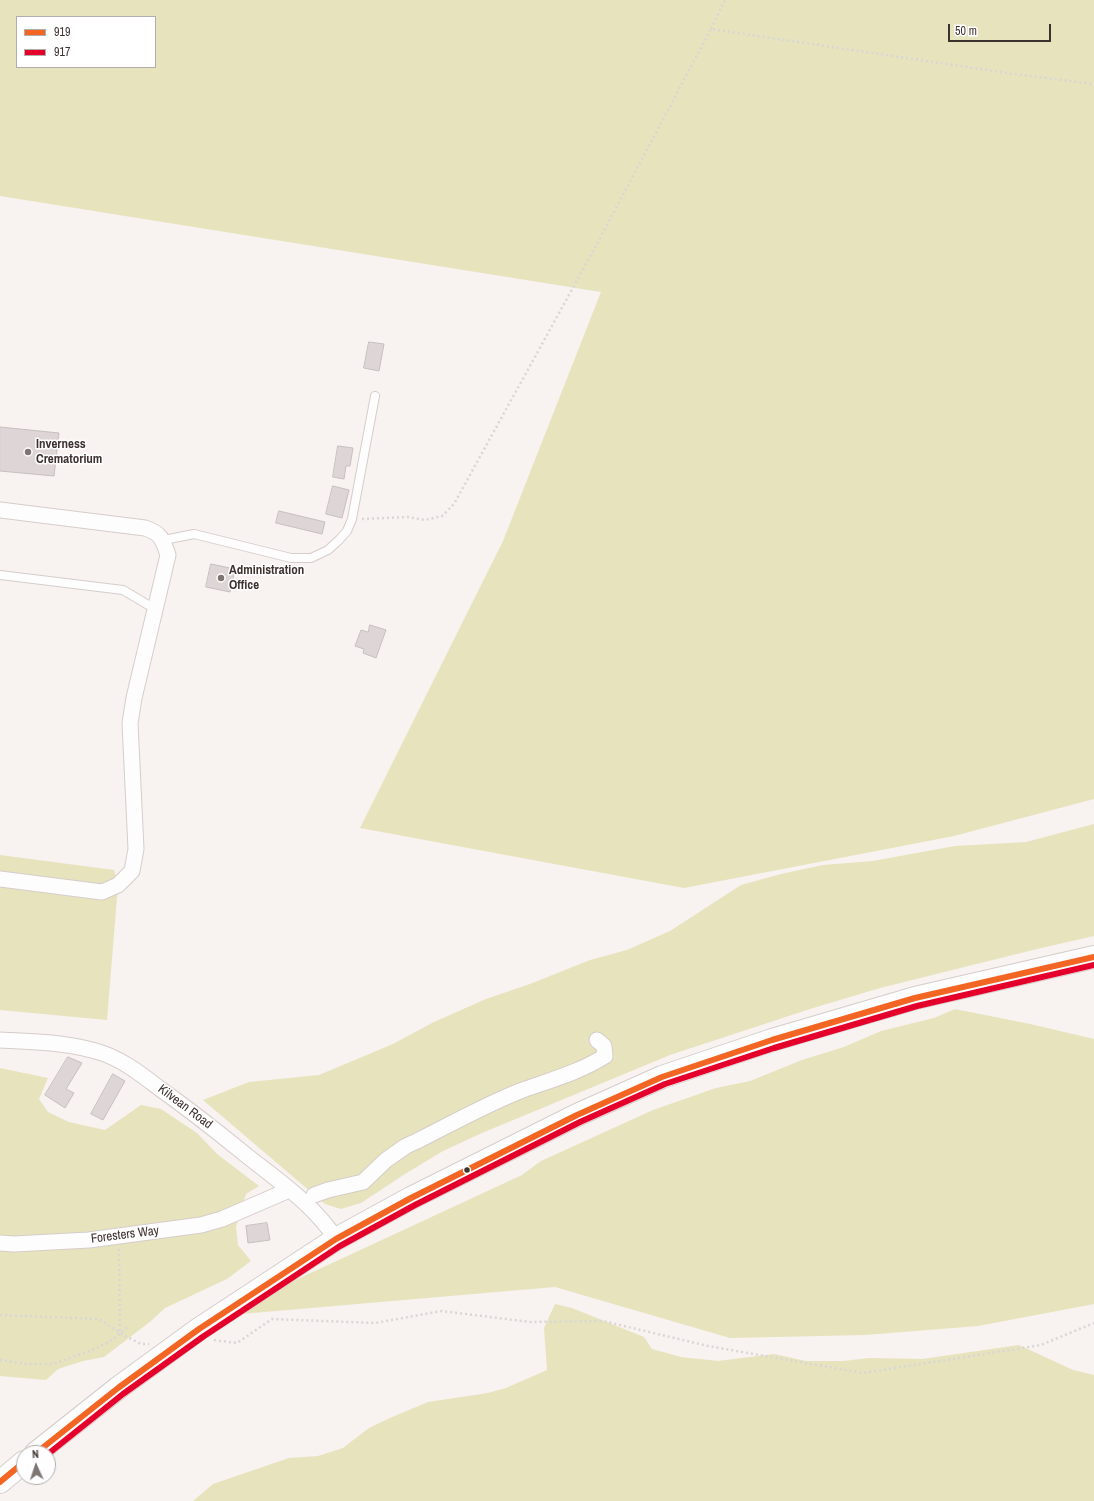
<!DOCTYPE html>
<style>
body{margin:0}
#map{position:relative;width:1094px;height:1501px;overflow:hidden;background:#f8f2f0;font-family:"Archivo Narrow",sans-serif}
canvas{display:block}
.legend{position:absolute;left:16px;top:16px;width:140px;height:52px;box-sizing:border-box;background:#fff;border:1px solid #b2adac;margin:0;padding:5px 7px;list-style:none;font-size:12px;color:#3e322f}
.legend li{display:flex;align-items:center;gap:8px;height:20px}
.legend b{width:20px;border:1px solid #b2adac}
.north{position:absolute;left:16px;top:1445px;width:40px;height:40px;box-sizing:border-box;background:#fff;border:1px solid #b2adac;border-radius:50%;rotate:357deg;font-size:11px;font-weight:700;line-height:16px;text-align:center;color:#3e322f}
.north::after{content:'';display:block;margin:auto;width:14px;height:18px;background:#7f7573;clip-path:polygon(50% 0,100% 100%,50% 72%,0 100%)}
.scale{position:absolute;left:948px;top:24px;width:103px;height:18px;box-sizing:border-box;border:2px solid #3e322f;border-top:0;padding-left:5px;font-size:12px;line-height:14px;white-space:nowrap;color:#3e322f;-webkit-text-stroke:3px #fff;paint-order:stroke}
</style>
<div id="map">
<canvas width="1094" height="1501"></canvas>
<ul class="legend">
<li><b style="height:5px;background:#f26522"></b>919</li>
<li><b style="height:5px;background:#e4002b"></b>917</li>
</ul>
<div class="north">N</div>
<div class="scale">50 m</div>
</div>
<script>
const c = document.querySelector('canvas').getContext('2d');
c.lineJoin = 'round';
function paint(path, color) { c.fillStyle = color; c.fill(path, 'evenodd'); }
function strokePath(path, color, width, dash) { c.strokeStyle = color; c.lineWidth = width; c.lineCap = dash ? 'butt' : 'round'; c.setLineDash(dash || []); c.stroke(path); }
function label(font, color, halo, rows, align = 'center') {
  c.font = font + ' "Archivo Narrow",sans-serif'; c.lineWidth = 3; c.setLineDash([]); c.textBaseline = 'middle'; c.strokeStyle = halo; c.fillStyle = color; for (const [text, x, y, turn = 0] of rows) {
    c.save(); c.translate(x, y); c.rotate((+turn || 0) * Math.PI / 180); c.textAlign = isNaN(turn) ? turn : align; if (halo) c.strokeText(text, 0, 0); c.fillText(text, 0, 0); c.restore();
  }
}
const green = new Path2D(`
 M0 0H1094V799L954 836 684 888 360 828 503 541 601 292 0 196ZM17 17H155V67H17Z
 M1094 824V936L1037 949 880 988 810 1009 670 1055 482 1133 443 1151 405 1174 361 1203 341 1209 325 1204 203 1100 249 1082 319 1075 393 1044 434 1022 486 999 530 984 590 960 627 950 670 931 741 885 781 874 823 865 873 861 955 846 1026 842Z
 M0 855 114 870 118 885 107 1020 0 1010Z
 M955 1009 1030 1024 1094 1039V1304L978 1326 865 1335 730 1338 555 1287 218 1316 522 1175 541 1161 653 1110 716 1088 750 1081 802 1060 844 1047 881 1031 934 1018Z
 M0 1068 48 1078 39 1099 48 1112 69 1122 105 1130 141 1105 161 1109 197 1133 217 1154 259 1186 246 1194 236 1227 238 1245 251 1261 227 1279 165 1308 151 1321 104 1357 83 1361 58 1369 46 1380 0 1376Z
 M555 1304 572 1308 644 1337 652 1349 681 1357 718 1361 774 1354 806 1361H844L869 1358 922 1359 1019 1345 1073 1370 1094 1375V1501H193L213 1484 289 1458 318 1456 343 1448 369 1428 390 1418 428 1402 488 1393 506 1388 547 1370 544 1328Z`);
const building = new Path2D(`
 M369 342 384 344 379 371 364 368Z
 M0 427 59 433 54 476 0 471Z
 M338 446 353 448 350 466H346L344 479 333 477Z
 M333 486 349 490 342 518 326 514Z
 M279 511 325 522 322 534 276 523Z
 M211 564 235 569 230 592 206 587Z
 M370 625 386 630 376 658 363 653 364 649 355 646 361 630 368 632Z
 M68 1057 82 1063 66 1089 74 1093 65 1108 45 1095Z
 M113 1074 125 1081 103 1120 91 1114Z
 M267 1223 270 1240 248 1243 246 1226Z`);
const path = new Path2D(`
 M711 29 725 0
 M362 519 408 517 425 520 442 516 454 504 597 244 711 29 1007 73 1094 84
 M119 1249 120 1333
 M0 1315 99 1319 120 1333 141 1344H149
 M214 1340 237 1343 272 1319 375 1323 442 1311 530 1322 603 1321 708 1346 863 1373 1041 1345 1094 1323
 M0 1360 27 1364H53L95 1349 112 1340 128 1327`);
const service = new Path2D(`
 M164 540 194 534 291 558H311L328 550 339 540 347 531 352 519 375 396
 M0 575 123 590 155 609`);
const minor = new Path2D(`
 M0 510 145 528C161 533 163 540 168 555L134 698 130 723 136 849 132 871 118 885 102 892 0 879
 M0 1040C35 1042 69 1042 102 1053 123 1060 142 1075 159 1088 187 1108 214 1129 241 1151 274 1178 313 1203 336 1239
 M314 1195 328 1190 363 1182 386 1160 406 1146 417 1141C451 1124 485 1105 520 1091 550 1080 578 1073 605 1056L604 1046 597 1040
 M0 1243 14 1244 89 1240 201 1225 222 1219 289 1190`);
const trunk = new Path2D(`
 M36 1453 118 1388 199 1329 336 1239 411 1198 577 1115 662 1077 772 1040 915 998 1094 957
 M0 1482 24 1462`);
const bus1 = new Path2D(`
 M36 1453 118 1388 199 1329 336 1239 411 1198 577 1115 662 1077 772 1040 915 998 1094 957
 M0 1482 24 1462`);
const bus2 = new Path2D(`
 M48 1454 123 1394 204 1336 340 1246 415 1205 580 1122 665 1084 774 1048 917 1006 1094 965`);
const markers = [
 [28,452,4,"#7f7573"],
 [221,578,4,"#7f7573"],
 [467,1170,3.5,"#3e322f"]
];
const poiNames = [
 ["Inverness",36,445],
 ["Crematorium",36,460],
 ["Administration",229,571],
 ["Office",229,586]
];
const streetNames = [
 ["Kilvean Road",185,1107,37],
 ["Foresters Way",125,1235,-7]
];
paint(green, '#e7e3bd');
paint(building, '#ded5d6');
strokePath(building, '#c7bfbf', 1);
strokePath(service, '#d6cdca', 10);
strokePath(minor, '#d6cdca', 17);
strokePath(trunk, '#d6cdca', 24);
strokePath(path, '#d9d6d6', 2.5, [2, 3]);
strokePath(service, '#fefdfd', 8);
strokePath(minor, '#fefdfd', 15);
strokePath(trunk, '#fefdfd', 22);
strokePath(bus1, '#f26522', 6);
strokePath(bus2, '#e4002b', 6);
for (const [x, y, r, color] of markers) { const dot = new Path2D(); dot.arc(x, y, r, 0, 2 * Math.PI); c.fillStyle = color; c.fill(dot); strokePath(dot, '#fff', 1.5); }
label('bold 13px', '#3e322f', '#fff', poiNames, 'left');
label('13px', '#3e322f', '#fff', streetNames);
</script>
